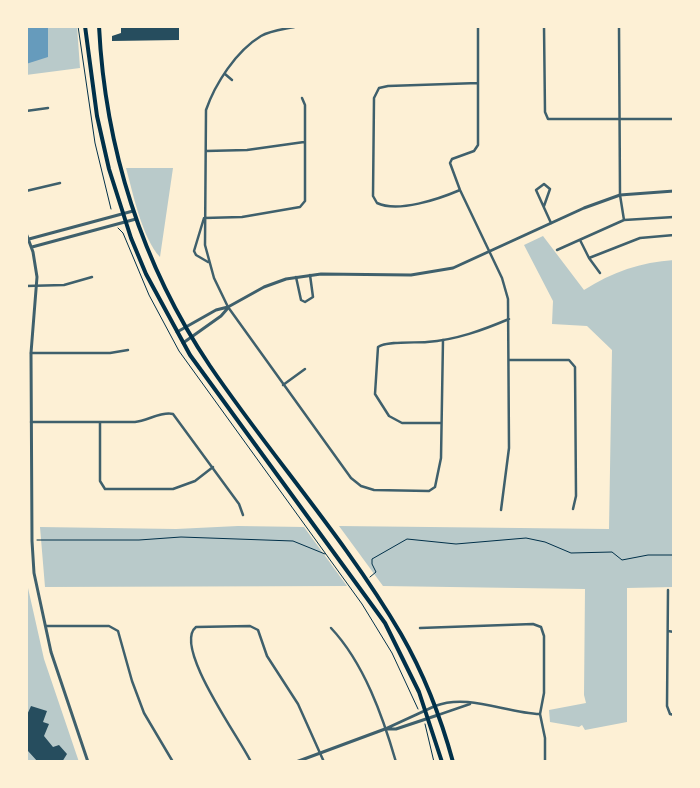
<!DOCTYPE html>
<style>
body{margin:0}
#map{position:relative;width:700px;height:788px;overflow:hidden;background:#fdf0d5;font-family:"Roboto Condensed",sans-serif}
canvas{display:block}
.frame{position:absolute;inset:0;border:28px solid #fdf0d5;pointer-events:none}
</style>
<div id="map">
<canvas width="700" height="788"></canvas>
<div class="frame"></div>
</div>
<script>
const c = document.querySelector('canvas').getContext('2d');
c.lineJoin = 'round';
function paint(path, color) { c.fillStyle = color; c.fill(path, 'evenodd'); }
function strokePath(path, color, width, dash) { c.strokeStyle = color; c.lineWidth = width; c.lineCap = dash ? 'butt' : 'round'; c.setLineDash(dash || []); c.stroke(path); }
const green = new Path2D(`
 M26 26H77L80 68 26 75Z
 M126 168H173L160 257C142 238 133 193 126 168Z
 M543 236 584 290C612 272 641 262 674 260V587L627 588V722L585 730 582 725 579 727 550 722 549 710 586 703 584 695 585 589 383 586 339 526 609 529 612 350 587 326 552 324 553 301 524 245Z
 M238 526 304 527 347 586 45 587 40 527 176 529Z
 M26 579 44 659 79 762H26Z`);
const water = new Path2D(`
 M26 26H48V57L26 64Z`);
const building = new Path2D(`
 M121 26H179V40L112 41V36L121 33Z
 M31 706 47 711 43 722 49 724 44 736 53 747 59 745 67 754 62 762H38L28 751 26 755V717Z`);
const path = new Path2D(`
 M78 26 95 143 111 209
 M118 228 123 233 149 295 179 351 362 604 392 653 418 709
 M37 540H139L181 537 293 541 325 554
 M26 541H27
 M370 577 376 572 372 564V559L407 539 456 544 526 538 545 542 571 553 612 552 622 560 648 555H674
 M425 724 434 762`);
const minor = new Path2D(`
 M298 26C287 29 271 30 261 36 236 51 215 84 206 110L205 245 214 278 228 307 351 478 361 486 374 490 429 491 435 487 441 458 443 340
 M478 26V145L474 151 452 159 450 163 460 190 502 278 508 299 509 448 501 510
 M544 26 545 112 548 119H674
 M619 26 620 195 624 220
 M225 74 232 80
 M26 111 48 108
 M206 151 247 150 304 142
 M460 190C439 199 398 213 377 203L373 196 374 98 379 88 388 86 478 83
 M26 191 60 183
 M544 206 550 189 544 184 536 190 551 223
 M580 240 589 258 640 238 674 235
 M557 250 624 220 674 217
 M589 258 600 273
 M208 262 196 255 194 251 204 218 242 217 300 207 305 201V105L302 98
 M296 277 301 300 305 302 313 297 310 275
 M26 286 64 285 92 277
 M31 353H110L128 350
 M509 360H569L575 367 576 496 573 509
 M283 385 305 369
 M31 422H135C147 421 162 411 173 414L239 504 243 515
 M100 422V481L105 489H173L195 481 213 467
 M441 423H402L389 416 375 394 378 347C387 341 415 343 427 342 456 340 483 330 509 319
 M668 590 667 706 670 714 674 715
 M46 626H109L118 631 132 681 144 713 173 762
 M331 628C364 663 383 717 396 762
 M420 628 533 624 541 627 544 636V693L540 714 545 738V762
 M668 631 674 632
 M435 706C468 693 506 713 540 714
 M438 715 470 704
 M251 762C241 740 172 646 196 627L250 626 258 630 267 656 298 704 324 762`);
const tertiary = new Path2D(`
 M26 233 33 252 37 277 31 353 32 541 34 573 51 652 88 762
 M29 239 133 211
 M32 247 136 219
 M177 332 216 310 228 307 264 287 286 279 321 274 411 275 453 268 584 208 620 195 674 191
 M183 343 221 316 228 308
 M386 729H396L438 715
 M296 762 385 729 435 706`);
const secondary = new Path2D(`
 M85 26 97 116 109 169 131 238 146 274 190 355 385 623 419 692 442 762
 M99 26C105 148 142 265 210 366 272 457 346 540 401 634 424 674 441 718 453 762`);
paint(green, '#b9caca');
paint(water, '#669bbc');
paint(building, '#264d5e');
strokePath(path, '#003049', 1);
strokePath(minor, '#3f606c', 2.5);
strokePath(tertiary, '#3f606c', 3);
strokePath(secondary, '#003049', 4);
</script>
